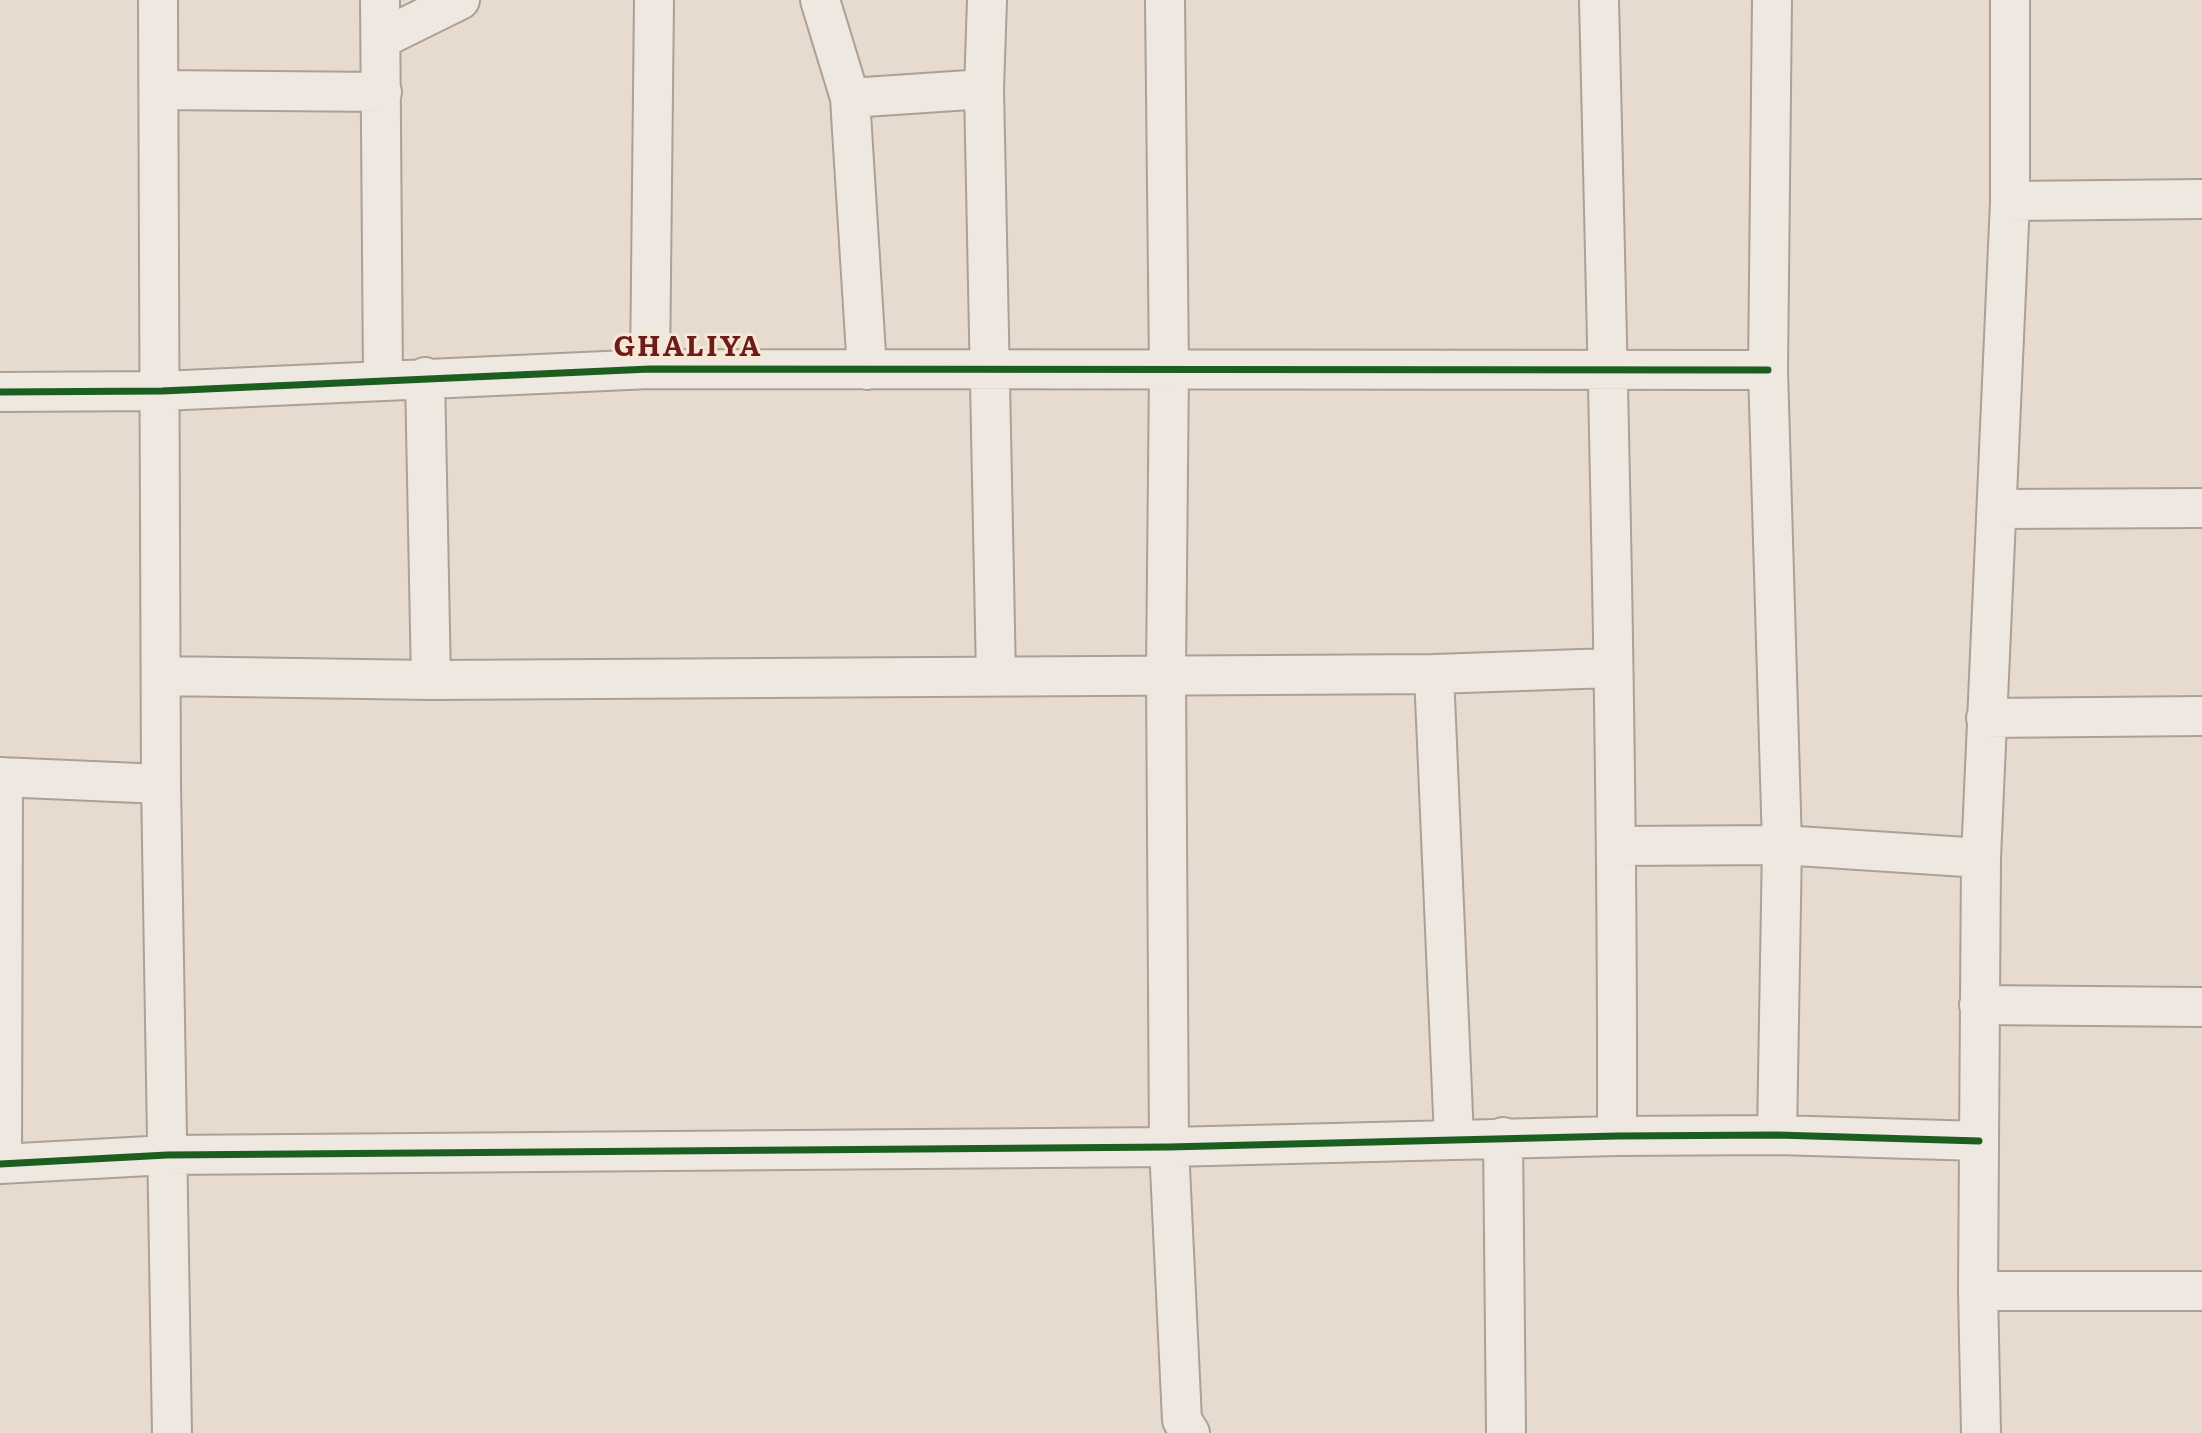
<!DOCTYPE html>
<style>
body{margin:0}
canvas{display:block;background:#e6dbce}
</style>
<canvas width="2202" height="1433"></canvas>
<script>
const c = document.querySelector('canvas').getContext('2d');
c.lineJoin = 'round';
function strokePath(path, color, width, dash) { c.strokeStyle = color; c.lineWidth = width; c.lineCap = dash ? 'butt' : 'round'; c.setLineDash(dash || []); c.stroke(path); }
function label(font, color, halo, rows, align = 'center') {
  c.font = font + ' Literata,serif'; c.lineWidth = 6; c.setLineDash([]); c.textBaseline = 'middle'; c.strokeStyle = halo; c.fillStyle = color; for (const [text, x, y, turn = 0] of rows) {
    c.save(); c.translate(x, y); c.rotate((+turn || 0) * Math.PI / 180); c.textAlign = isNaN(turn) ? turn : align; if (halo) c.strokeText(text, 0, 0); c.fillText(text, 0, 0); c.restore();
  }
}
const minor = new Path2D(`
 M158 0 161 784 172 1433
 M380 0 383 379
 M820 0 850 98 867 370
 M987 0 984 89 996 676
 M1165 0 1169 368 1166 674 1169 1147 1182 1420 1190 1433
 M1599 0C1608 378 1618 757 1617 1136
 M1772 0 1768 370 1782 845 1777 1135
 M381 39 460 0
 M159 90 382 92
 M850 98 984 89
 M2010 201 2202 199
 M650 369 654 0
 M425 377 431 680
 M0 392 162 391 650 369 1768 370
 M1997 509 2202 508
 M1434 674 1454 1138
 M162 676 431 680 1434 674 1611 668
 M1986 718 2202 716
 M0 777 161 784
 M1618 846 1782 845 1981 858
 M1979 1005 2202 1007
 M1503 1137 1506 1433
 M0 1164 167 1155 1169 1147 1617 1136 1777 1135 1979 1141
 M2 1164 3 777
 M1978 1291H2202
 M1981 1433 1978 1291 1981 858 2010 201V0`);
const cycleway = new Path2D(`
 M0 392 162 391 650 369 1768 370
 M0 1164 167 1155 1169 1147 1617 1136 1777 1135 1979 1141`);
const districtNames = [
 ["GHALIYA",688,348]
];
strokePath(minor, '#aca097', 42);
strokePath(minor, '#eee8e0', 38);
strokePath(cycleway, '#1b5e20', 7);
c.letterSpacing = '2px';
label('bold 28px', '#6b1c1b', '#f8e7d5', districtNames);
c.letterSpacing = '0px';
</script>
